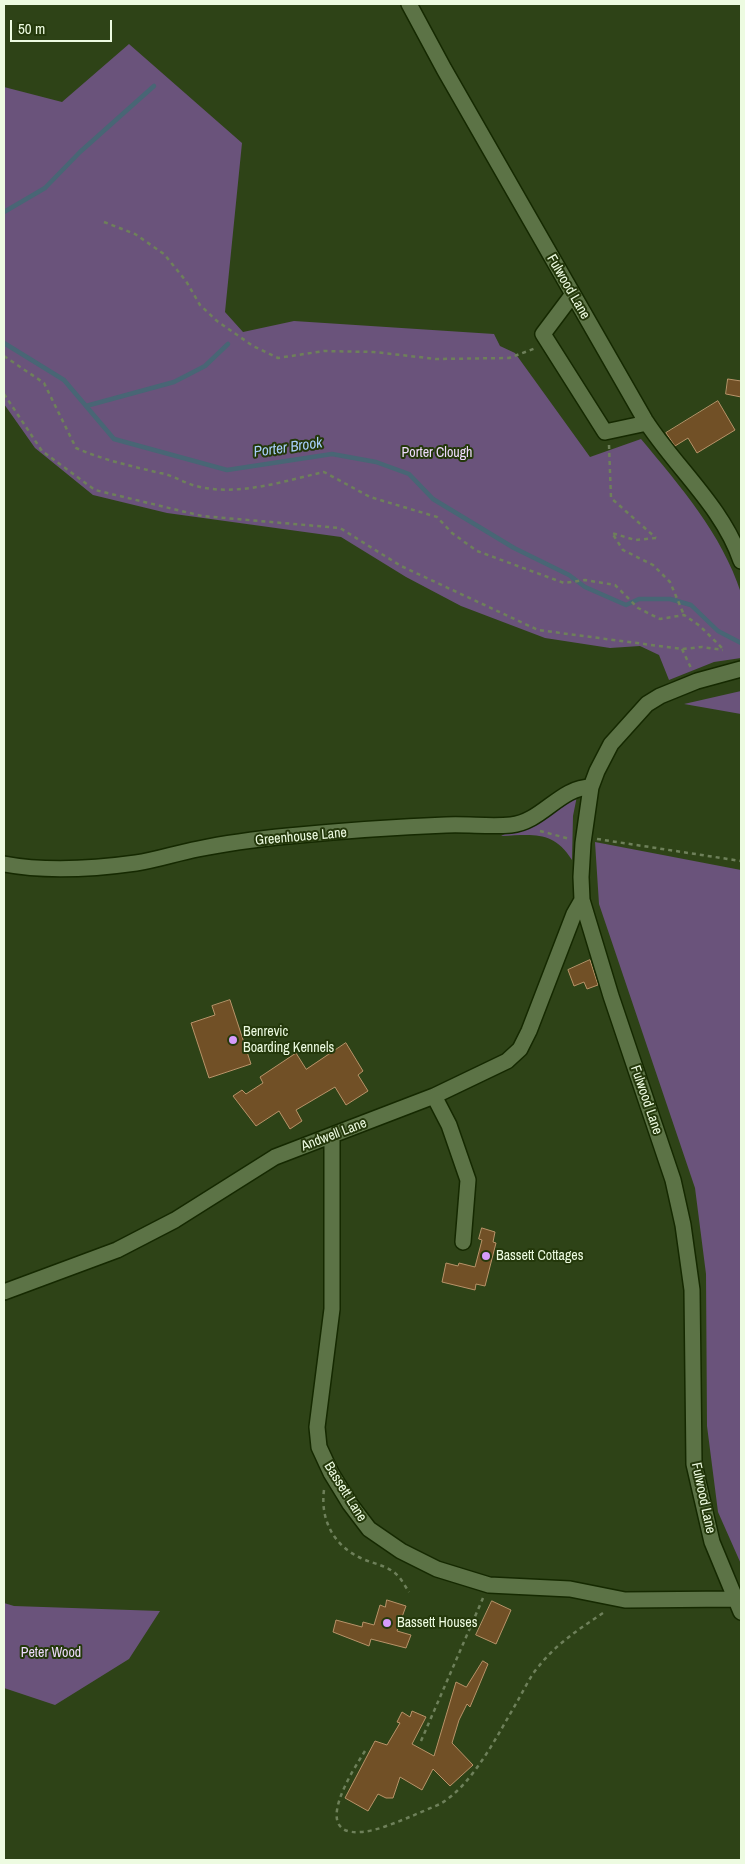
<!DOCTYPE html>
<style>
body{margin:0}
#map{position:relative;width:745px;height:1864px;overflow:hidden;background:#2e4317;font-family:"Archivo Narrow",sans-serif}
canvas{display:block}
.frame{position:absolute;inset:0;border:5px solid #edfbe1;pointer-events:none}
.scale{position:absolute;left:10px;top:20px;width:102px;height:22px;box-sizing:border-box;border:2px solid #edfbe1;border-top:0;padding-left:6px;font-size:15px;line-height:18px;white-space:nowrap;color:#edfbe1;-webkit-text-stroke:4px #24380b;paint-order:stroke}
</style>
<div id="map">
<canvas width="745" height="1864"></canvas>
<div class="frame"></div>
<div class="scale">50 m</div>
</div>
<script>
const c = document.querySelector('canvas').getContext('2d');
c.lineJoin = 'round';
function paint(path, color) { c.fillStyle = color; c.fill(path, 'evenodd'); }
function strokePath(path, color, width, dash) { c.strokeStyle = color; c.lineWidth = width; c.lineCap = dash ? 'butt' : 'round'; c.setLineDash(dash || []); c.stroke(path); }
function label(font, color, halo, rows, align = 'center') {
  c.font = font + ' "Archivo Narrow",sans-serif'; c.lineWidth = 4; c.setLineDash([]); c.textBaseline = 'middle'; c.strokeStyle = halo; c.fillStyle = color; for (const [text, x, y, turn = 0] of rows) {
    c.save(); c.translate(x, y); c.rotate((+turn || 0) * Math.PI / 180); c.textAlign = isNaN(turn) ? turn : align; if (halo) c.strokeText(text, 0, 0); c.fillText(text, 0, 0); c.restore();
  }
}
const green = new Path2D(`
 M129 44 242 143 225 312 243 332 294 321 494 334 500 346 515 353 590 457 641 439C680 486 722 534 741 593 745 607 741 642 741 658L714 662 669 680 659 655 640 646 610 648 545 638 461 606 406 577 341 537 167 513 93 495 35 448 4 404V87L62 102Z
 M741 691V714L684 704Z
 M577 796 573 816 572 860C553 830 533 835 501 836Z
 M595 842 741 870V1564L718 1512 707 1426 706 1274 695 1188 599 904Z
 M4 1603 14 1606 160 1611 129 1659 55 1705 4 1688Z`);
const stream = new Path2D(`
 M4 212 45 188 80 152 154 86
 M4 343 64 380 114 439 227 470 332 454 376 462 409 474 433 499 514 548 569 575 585 587 626 605 639 599H670L691 605 718 631 741 643
 M86 406 174 382 205 366 228 344`);
const building = new Path2D(`
 M728 379 741 381V397L726 394Z
 M718 401 735 430 697 453 688 438 675 446 666 433Z
 M590 960 598 985 587 989 584 982 574 986 568 970Z
 M230 1000 251 1064 209 1078 191 1023 215 1015 212 1006Z
 M346 1043 363 1071 358 1075 368 1091 346 1105 335 1087 296 1110 302 1121 290 1129 279 1111 256 1126 233 1096 242 1090 246 1094 263 1083 260 1077 296 1053 306 1069Z
 M482 1228 495 1232 493 1242 496 1243 485 1286 476 1284 475 1290 442 1282 446 1263 458 1266 459 1263 475 1267 482 1240 479 1239Z
 M387 1600 406 1606 397 1631 411 1635 406 1648 371 1639 369 1646 333 1632 336 1620 362 1627 363 1622 374 1625 380 1605 385 1607Z
 M492 1601 511 1610 496 1644 476 1635Z
 M483 1661 488 1664 470 1707 467 1704 459 1720 452 1743 473 1765 450 1786 433 1769 422 1790 400 1777 393 1798H386L378 1794 368 1811 345 1798 375 1741 387 1745 400 1723 397 1722 402 1712 410 1717 412 1711 426 1717 412 1744 434 1756 456 1682 466 1687Z`);
const path = new Path2D(`
 M104 222 135 234 164 254 186 281 200 305 217 321 253 346 278 358 324 351 374 352 436 359 509 358 536 348
 M4 356 44 383 76 448C103 460 131 466 160 473 173 475 184 483 196 486 237 497 284 481 324 472L370 497 437 517 452 533 477 551 564 583 585 580 615 585 638 608 660 619 684 615 700 626 724 650
 M4 394 42 451 95 490 202 516 340 528 401 566 538 630 682 649 702 647 723 650
 M609 445 611 498 656 538
 M656 538 635 540 612 533 623 550 653 565 670 582 684 615
 M682 649 691 668
 M540 831 570 839
 M597 839 741 861
 M324 1490C320 1520 334 1547 363 1559 374 1564 385 1565 395 1573 401 1578 405 1586 409 1592
 M421 1741 483 1598
 M365 1751C353 1770 310 1836 361 1832 377 1831 397 1822 412 1816 421 1812 431 1808 440 1804 473 1785 498 1734 517 1702 524 1690 530 1676 539 1666 557 1643 582 1627 606 1611`);
const minor = new Path2D(`
 M409 4 444 69 645 420C675 467 723 507 741 561
 M573 294 543 334 605 432 647 423
 M741 669 697 681 660 696 647 704 611 744 597 771 591 787 583 843 581 877 582 900 611 996 673 1180 683 1225 692 1290 694 1464 712 1542 741 1612
 M4 864C46 872 93 869 136 863 157 860 177 853 198 849 227 843 258 839 288 836 340 831 394 827 446 825 468 824 490 827 511 825 542 822 560 787 591 787
 M434 1096 449 1125 468 1180 463 1242
 M332 1136V1309L317 1427 319 1447 331 1473 350 1504 369 1529 401 1551 437 1569 489 1585 570 1589 625 1600 734 1599
 M4 1292 117 1250 175 1220 275 1157 434 1096 507 1061 520 1049 529 1031 574 914 582 900`);
const markers = [
 [233,1040,5,"#d59cfb"],
 [486,1256,5,"#d59cfb"],
 [387,1623,5,"#d59cfb"]
];
const streetNames = [
 ["Fulwood Lane",568,287,60],
 ["Greenhouse Lane",301,837,-5],
 ["Fulwood Lane",646,1100,71],
 ["Andwell Lane",334,1135,-21],
 ["Bassett Lane",345,1492,58],
 ["Fulwood Lane",703,1498,78]
];
const parkNames = [
 ["Porter Clough",437,453],
 ["Peter Wood",51,1653]
];
const poiNames = [
 ["Benrevic",243,1032],
 ["Boarding Kennels",243,1048],
 ["Bassett Cottages",496,1256],
 ["Bassett Houses",397,1623]
];
const waterNames = [
 ["Porter Brook",288,448,-8]
];
paint(green, '#6a537b');
strokePath(stream, '#486675', 4.5);
paint(building, '#715026');
strokePath(building, '#b89369', 1);
strokePath(minor, '#152900', 18);
strokePath(path, '#6e805a', 2.5, [4, 4]);
strokePath(minor, '#5c7346', 15);
for (const [x, y, r, color] of markers) { const dot = new Path2D(); dot.arc(x, y, r, 0, 2 * Math.PI); c.fillStyle = color; c.fill(dot); strokePath(dot, '#24380b', 2); }
label('14px', '#edfbe1', '#24380b', streetNames);
label('14px', '#eedbfc', '#24380b', parkNames);
label('14px', '#edfbe1', '#24380b', poiNames, 'left');
label('italic 15px', '#a8cffa', '#24380b', waterNames);
</script>
